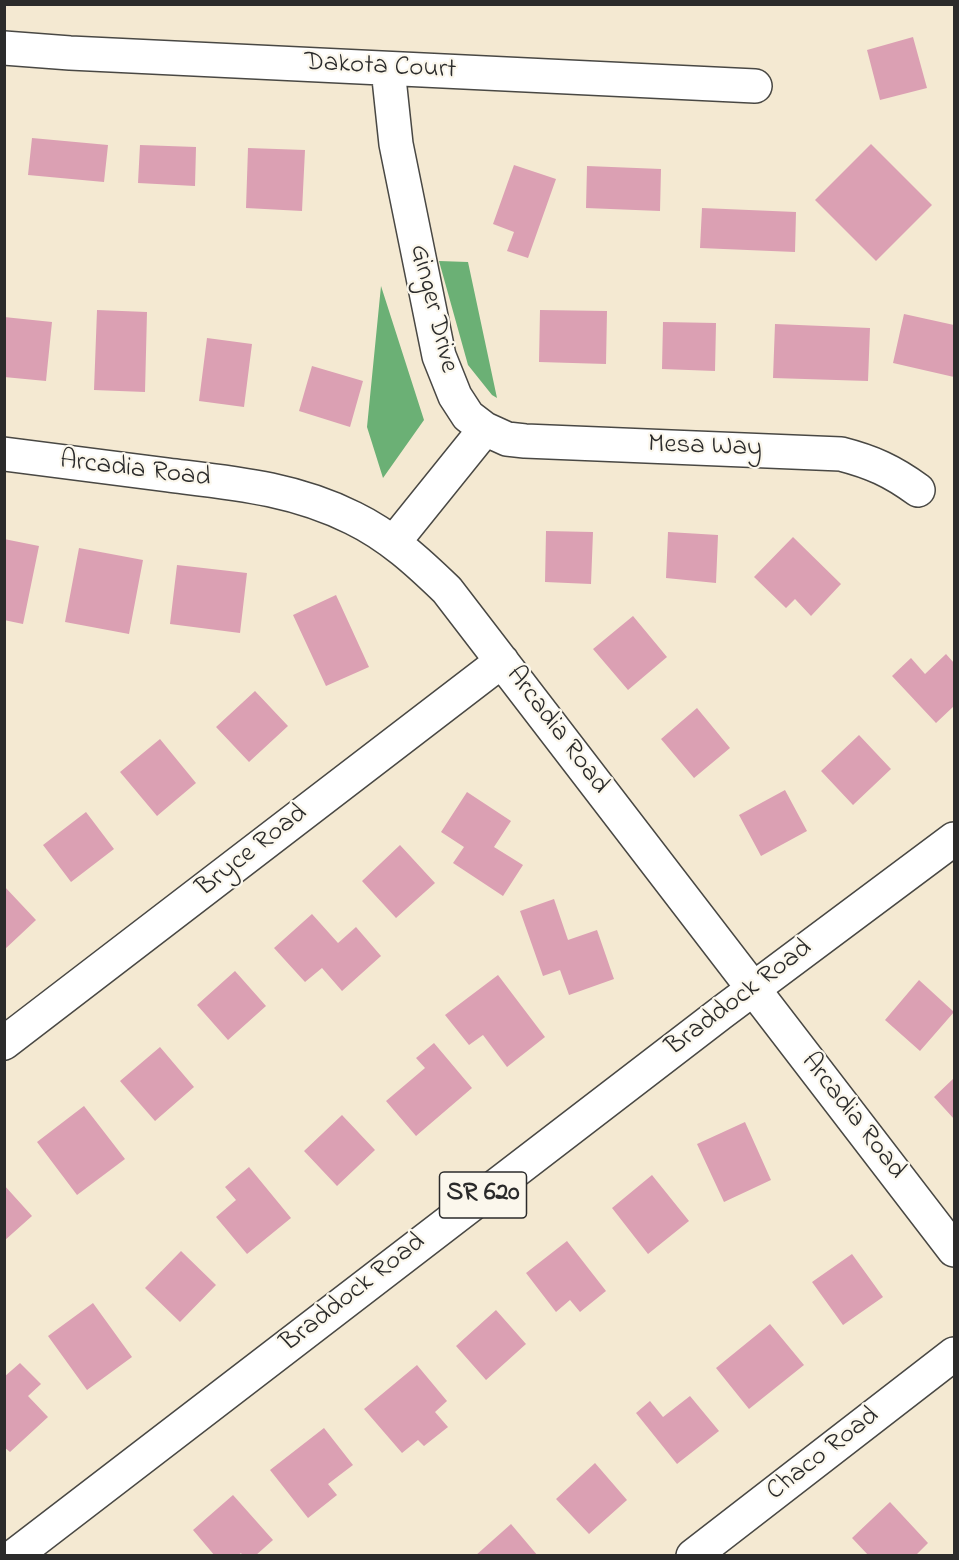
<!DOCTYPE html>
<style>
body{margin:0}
#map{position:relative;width:959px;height:1560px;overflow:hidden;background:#f4e9d2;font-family:"Indie Flower",sans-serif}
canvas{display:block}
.frame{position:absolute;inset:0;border:6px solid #2b2b2b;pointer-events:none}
</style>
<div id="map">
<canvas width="959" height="1560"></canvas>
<div class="frame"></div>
</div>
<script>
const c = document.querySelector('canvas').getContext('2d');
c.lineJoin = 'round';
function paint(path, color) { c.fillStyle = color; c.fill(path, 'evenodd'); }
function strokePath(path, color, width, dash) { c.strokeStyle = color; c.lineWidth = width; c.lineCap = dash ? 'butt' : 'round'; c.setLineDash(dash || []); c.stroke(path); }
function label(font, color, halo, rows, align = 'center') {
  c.font = font + ' "Indie Flower",sans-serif'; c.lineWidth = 4.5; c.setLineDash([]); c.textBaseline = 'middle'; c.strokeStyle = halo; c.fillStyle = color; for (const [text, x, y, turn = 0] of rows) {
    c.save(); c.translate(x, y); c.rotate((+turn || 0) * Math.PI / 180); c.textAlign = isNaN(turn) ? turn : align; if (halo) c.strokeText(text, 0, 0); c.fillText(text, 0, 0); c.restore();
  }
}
const forest = new Path2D(`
 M439 261 468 262 497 398 492 395 468 365Z
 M381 286 424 420 383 478 367 427Z`);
const building = new Path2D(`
 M913 37 927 88 880 100 867 50Z
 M32 138 108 145 104 182 28 175Z
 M871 144 932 205 876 261 815 200Z
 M140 145 196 147 195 186 138 183Z
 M248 148 305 150 302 211 246 208Z
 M514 165 556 179 528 258 507 251 514 232 493 224Z
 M587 166 661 169 660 211 586 208Z
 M702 208 796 212 795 252 700 248Z
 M97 310 147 312 145 392 94 390Z
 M540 310 607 311 606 364 539 362Z
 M904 314 954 325V377L893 363Z
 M4 317 52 322 46 381 4 377Z
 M663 322 716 323 715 371 662 369Z
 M775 324 870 328 868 381 773 378Z
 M207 338 252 344 244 407 199 401Z
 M312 366 363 381 350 427 299 411Z
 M546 531 593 532 591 584 545 582Z
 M668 532 718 535 716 583 666 578Z
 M793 537 841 584 811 616 795 599 786 608 754 577Z
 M4 539 39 546 23 624 4 620Z
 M79 548 143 560 129 634 65 622Z
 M177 565 247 573 240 633 170 624Z
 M336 595 369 667 326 686 293 615Z
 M633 616 667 657 628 690 593 649Z
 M946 654 954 663V706L936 723 892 676 911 658 925 674Z
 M255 691 288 726 249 762 216 727Z
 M697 708 730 748 694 778 661 739Z
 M859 735 891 769 853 805 821 771Z
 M160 739 196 783 157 816 120 772Z
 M785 790 807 831 761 856 739 815Z
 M467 792 511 821 494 847 523 865 503 896 453 863 464 847 441 832Z
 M86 812 114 849 71 882 43 845Z
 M400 845 435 883 396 918 362 881Z
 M4 886 36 920 4 950Z
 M554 899 568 940 597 930 614 979 569 995 560 970 543 976 520 911Z
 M312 914 338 943 356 927 381 956 342 991 322 968 305 982 274 948Z
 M235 971 266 1006 228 1040 197 1005Z
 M498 975 545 1037 507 1067 483 1035 469 1045 445 1015Z
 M919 980 954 1012 920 1051 885 1020Z
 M434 1043 472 1088 416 1136 386 1101 425 1068 416 1058Z
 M160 1047 194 1087 155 1121 120 1081Z
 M954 1078V1119L934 1097Z
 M84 1106 125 1159 77 1195 37 1142Z
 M342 1115 375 1150 337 1186 304 1151Z
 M745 1122 771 1180 724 1202 697 1144Z
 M249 1167 291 1218 247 1254 216 1217 236 1200 225 1187Z
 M652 1175 689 1221 648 1254 612 1208Z
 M4 1185 32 1216 4 1241Z
 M567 1241 606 1291 580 1312 570 1300 556 1312 526 1273Z
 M181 1251 216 1285 180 1322 145 1288Z
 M852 1254 883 1297 843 1325 812 1282Z
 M93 1303 132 1357 87 1390 48 1336Z
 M496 1310 526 1344 486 1380 456 1346Z
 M770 1324 804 1365 749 1409 716 1368Z
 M20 1363 41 1384 28 1396 48 1417 10 1452 4 1447V1377Z
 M417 1365 447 1401 435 1412 448 1427 424 1446 418 1440 402 1453 364 1409Z
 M690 1396 719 1431 677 1464 636 1413 650 1401 663 1417Z
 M324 1428 353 1465 328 1484 337 1495 308 1518 270 1470Z
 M595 1463 627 1500 589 1534 556 1499Z
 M233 1495 273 1540 255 1556H243L241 1553 237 1556H215L193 1530Z
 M890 1502 928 1543 915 1556H869L852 1538Z
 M511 1524 538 1556H475Z`);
const minor = new Path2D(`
 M4 48 70 53 755 86
 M388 69 396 144 439 356 455 396 468 416 485 429 507 439 525 441 841 454C872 462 892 471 918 490
 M4 454C59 461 113 468 168 475 233 483 293 488 353 518 390 536 418 562 447 590L954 1250
 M394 542 485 429
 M4 1043 502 661
 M693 1556 954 1354`);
const major = new Path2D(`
 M14 1556 721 1013 954 839`);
const shields = [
 [483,1195,87]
];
const shieldNames = [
 ["SR 620",483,1195]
];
const streetNames = [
 ["Dakota Court",380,68,3],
 ["Ginger Drive",432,309,76],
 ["Mesa Way",705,448,2],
 ["Arcadia Road",135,471,7],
 ["Arcadia Road",556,731,53],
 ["Bryce Road",253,852,-38],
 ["Braddock Road",740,999,-37],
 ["Arcadia Road",852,1117,52],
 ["Braddock Road",354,1294,-38],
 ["Chaco Road",824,1455,-38]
];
paint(forest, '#6bb075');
paint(building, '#dba0b3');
strokePath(minor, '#494844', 36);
strokePath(major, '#494844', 36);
strokePath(minor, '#fff', 33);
strokePath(major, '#fff', 33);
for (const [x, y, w] of shields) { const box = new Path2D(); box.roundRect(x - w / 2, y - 23, w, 46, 4.5); c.fillStyle = '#fbf7ec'; c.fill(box); strokePath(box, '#2b2b2b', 1.5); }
label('bold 26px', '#2b2b2b', null, shieldNames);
label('27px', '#2b2b2b', '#fbf7ec', streetNames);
</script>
